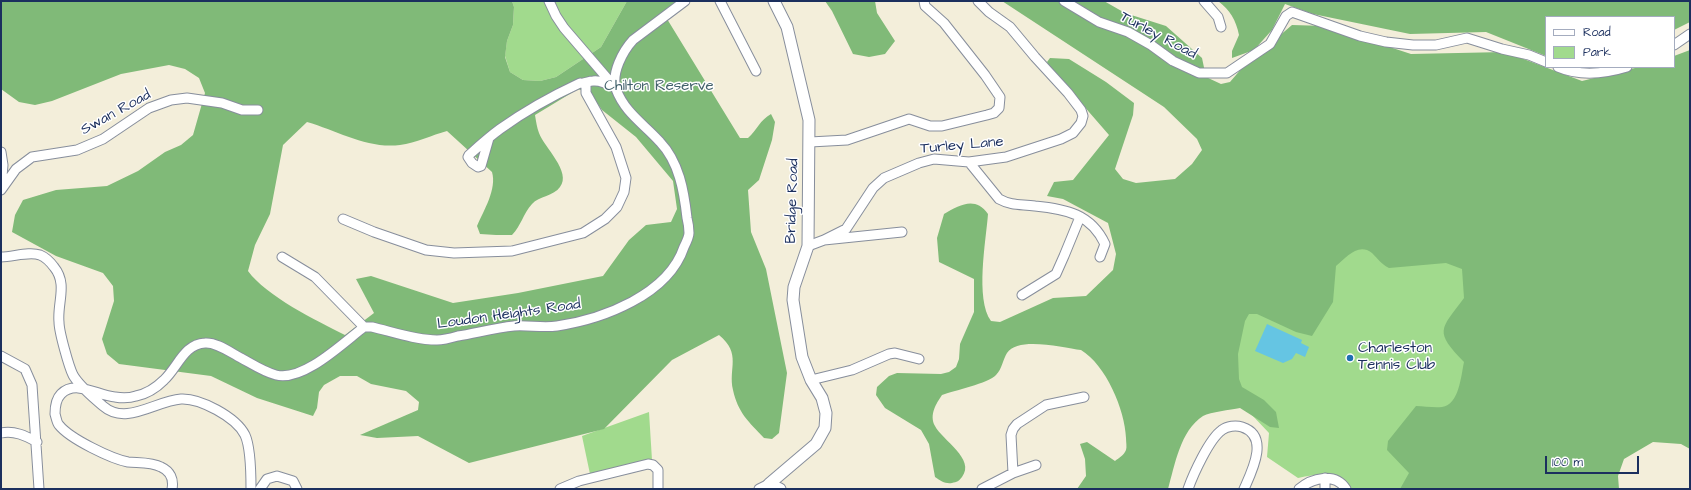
<!DOCTYPE html>
<style>
body{margin:0}
#map{position:relative;width:1691px;height:490px;overflow:hidden;background:#f3eeda;font-family:"Architects Daughter",sans-serif}
canvas{display:block}
.frame{position:absolute;inset:0;border:2px solid #1b2f5e;pointer-events:none}
.legend{position:absolute;left:1545px;top:16px;width:130px;height:52px;box-sizing:border-box;background:#fff;border:1px solid #a4acbf;margin:0;padding:5px 7px;list-style:none;font-size:12px;color:#1b2f5e}
.legend li{display:flex;align-items:center;gap:8px;height:20px}
.legend b{width:20px;border:1px solid #a4acbf}
.scale{position:absolute;left:1545px;top:456px;width:94px;height:18px;box-sizing:border-box;border:2px solid #1b2f5e;border-top:0;padding-left:5px;font-size:12px;line-height:14px;white-space:nowrap;color:#1b2f5e;-webkit-text-stroke:3px #fff;paint-order:stroke}
</style>
<div id="map">
<canvas width="1691" height="490"></canvas>
<div class="frame"></div>
<ul class="legend">
<li><b style="height:5px;background:#fff"></b>Road</li>
<li><b style="height:11px;background:#a1da8d"></b>Park</li>
</ul>
<div class="scale">100 m</div>
</div>
<script>
const c = document.querySelector('canvas').getContext('2d');
c.lineJoin = 'round';
function paint(path, color) { c.fillStyle = color; c.fill(path, 'evenodd'); }
function strokePath(path, color, width, dash) { c.strokeStyle = color; c.lineWidth = width; c.lineCap = dash ? 'butt' : 'round'; c.setLineDash(dash || []); c.stroke(path); }
function label(font, color, halo, rows, align = 'center') {
  c.font = font + ' "Architects Daughter",sans-serif'; c.lineWidth = 3; c.setLineDash([]); c.textBaseline = 'middle'; c.strokeStyle = halo; c.fillStyle = color; for (const [text, x, y, turn = 0] of rows) {
    c.save(); c.translate(x, y); c.rotate((+turn || 0) * Math.PI / 180); c.textAlign = isNaN(turn) ? turn : align; if (halo) c.strokeText(text, 0, 0); c.fillText(text, 0, 0); c.restore();
  }
}
const green = new Path2D(`
 M512 1H627L601 47 556 77 540 81 523 80 510 72 505 56 507 41 513 25 514 7Z
 M1483 231 1493 340 1418 489H1352C1336 469 1320 474 1298 478L1267 457 1269 433 1215 376 1226 281 1326 233Z
 M649 412 652 460 590 474 582 436Z`);
const forest = new Path2D(`
 M1 1H512L514 7 513 25 507 41 505 57 510 72 523 80 540 81 556 77 601 47 627 1H680L664 14 740 138H748C757 130 760 120 771 114L775 122 772 140 759 180 748 190 751 232 766 269 787 373 779 433 772 439 764 438C749 422 738 413 733 390 728 368 742 354 719 335L672 360 604 429 469 463 418 436 377 438 360 435 418 410 419 402 406 391 371 384 357 376H340L324 385 319 392 317 408 313 416 257 398 211 376 119 364 107 354 102 339 114 301 113 286 103 273 56 256 12 232 15 215 23 200 56 190 107 186 138 171 165 152 181 145 193 135 205 93 199 78 185 69 169 65 121 74 52 101 35 105 19 102 1 89ZM578 89 590 93 602 110 636 137 673 181 677 209 671 222 646 225 629 240 603 276 518 293 453 303 371 276 356 279 374 313 345 335C317 321 266 296 248 271L255 245 270 214 283 145 307 122C338 131 367 149 400 145 416 143 432 135 447 131L492 172C497 189 484 210 477 226L480 234 496 235H512C521 226 523 214 532 204 539 196 554 196 560 187 572 172 544 147 539 133 537 128 536 121 535 115Z
 M825 1H875L877 13 895 41 885 54 869 57 853 54 832 11Z
 M1002 1H1104L1125 13 1166 26 1202 58 1206 77 1221 84 1230 82 1242 68 1292 25 1325 26 1411 54 1505 52 1582 81 1639 67H1674V56L1690 50V449L1681 444 1653 442 1624 459 1618 476 1619 489H1400L1409 473 1387 450 1388 441 1416 406C1424 406 1434 408 1442 407 1459 405 1461 376 1464 362 1434 331 1440 330 1464 298L1462 269 1446 263 1389 268C1381 264 1378 259 1372 253 1358 242 1346 258 1336 266L1333 302 1312 336 1296 332 1257 314H1249L1245 321 1238 354 1239 379 1242 387 1264 400 1276 412 1279 428 1270 427 1240 408C1230 410 1211 412 1203 416 1180 431 1175 465 1168 489H1077L1086 476 1085 459 1080 444 1087 442 1115 461C1119 458 1124 455 1126 450 1127 447 1126 442 1126 438 1125 410 1106 365 1081 350 1064 348 1018 336 1007 353 1003 359 1002 369 996 375 989 383 953 391 942 395 936 404 929 415 935 426 942 440 976 459 962 477 959 481 957 482 952 483 945 484 941 481 935 477L929 444 921 430 885 408 876 395 877 387 889 376 897 373 941 374 949 372 956 367 959 359 960 344 974 312V279L939 262 937 238 944 214C960 205 975 196 988 214 986 241 975 299 991 321L1000 322 1053 298 1086 296 1113 270 1116 254 1108 223 1063 199 1047 196 1054 182 1073 180 1109 135 1049 66 1047 62 1050 58 1069 59 1106 82 1134 103 1133 115 1115 169 1123 179 1136 183 1175 179 1192 164 1202 150 1197 139 1164 107Z
 M1218 1H1690V22L1674 30V17H1546V56L1486 32 1410 34 1313 14 1285 4 1272 30 1254 50 1232 58V51L1239 35C1236 20 1230 10 1218 1Z`);
const water = new Path2D(`
 M1267 324 1302 340 1301 343 1309 347 1305 357 1296 353 1292 359 1283 363 1255 351Z`);
const minor = new Path2D(`
 M549 1 556 16 564 28 613 85
 M720 1 756 71
 M1064 1 1099 22 1128 32 1151 45 1173 61 1199 73H1227L1270 44 1286 16 1292 12 1360 36 1386 42 1413 45H1436L1467 38 1502 49 1529 55 1546 62
 M1204 1 1218 17 1221 27
 M1674 45 1690 34
 M1558 67C1579 76 1604 74 1627 67
 M489 138 481 166 478 167 472 163 468 157 469 155C479 146 489 137 500 129 525 111 552 96 580 83 585 84 588 81 593 81 601 80 608 84 616 88
 M810 142 847 140 909 119 930 126H942L987 115 994 113 999 108 1000 97 985 75 944 23 925 6 924 1
 M1 152 3 165 1 188
 M969 162 999 199C1012 206 1021 204 1035 206 1066 209 1091 214 1105 244L1100 257
 M1 190 16 169 32 157 77 150 103 139 149 108 171 100 187 98 222 103 242 110H258
 M343 219 374 232 426 250 454 253 512 251 583 233 605 219 617 207 624 192 626 178 616 147 586 93V84
 M824 240 846 229 873 188 884 178 919 163 934 159 969 162 1006 157 1061 139 1073 133 1081 123 1083 116 1081 110 1068 93 1035 57 1010 27 989 12 978 1
 M808 246 824 240 902 232
 M1 257C13 257 29 251 40 255 45 257 51 263 54 267 68 284 57 303 59 322 59 332 69 367 73 375 79 386 93 397 103 406 126 426 155 401 181 399 200 398 236 417 245 435 251 448 251 475 251 489
 M282 257 315 277 364 327
 M1022 295 1056 274 1064 256 1080 217
 M1 356 25 369 32 385 39 489
 M811 380 852 370 889 354 895 353 919 359
 M1 433C14 430 26 436 37 442
 M1013 473 1011 435 1013 429 1017 424 1046 405 1084 397
 M172 489C174 479 170 471 161 467 152 462 139 463 128 462 112 459 70 439 59 425 57 423 56 417 55 414 55 407 56 399 61 394 76 379 98 396 115 397 121 398 130 398 136 396 146 394 157 387 164 380 178 367 184 344 205 343 217 342 231 353 241 358 252 364 264 372 276 375 303 382 343 343 364 327H372C393 332 415 340 437 340 444 340 451 338 458 336 476 333 495 328 514 326 528 325 543 328 557 326 603 319 668 295 684 247 686 243 689 237 689 233 689 228 688 222 687 218 684 191 679 162 660 142 644 124 625 113 616 89 611 73 623 51 633 40L685 1
 M260 489 267 479 277 476 293 481 297 489
 M560 489 579 481 648 464 653 465 658 470V489
 M759 489 769 484
 M982 489 1013 473 1036 465
 M1188 489C1193 475 1209 439 1222 430 1227 426 1236 425 1242 427 1270 436 1252 471 1244 489
 M1299 489C1312 478 1335 472 1346 489
 M1325 489V478`);
const major = new Path2D(`
 M774 1 787 27 809 120 808 246 794 287 793 300 802 357 811 380 822 398 826 413 825 428 816 444 769 484 780 489`);
const markers = [
 [1350,358,4,"#1f6fb2"]
];
const streetNames = [
 ["Turley Road",1158,36,28],
 ["Swan Road",116,113,-29],
 ["Turley Lane",962,146,-5],
 ["Bridge Road",793,201,-88],
 ["Loudon Heights Road",509,315,-8]
];
const parkNames = [
 ["Chilton Reserve",659,87]
];
const poiNames = [
 ["Charleston",1358,349],
 ["Tennis Club",1358,366]
];
paint(green, '#a1da8d');
paint(forest, '#80ba78');
paint(water, '#65c5e3');
strokePath(minor, '#878e9c', 11);
strokePath(major, '#878e9c', 13);
strokePath(minor, '#fff', 9);
strokePath(major, '#fff', 11);
for (const [x, y, r, color] of markers) { const dot = new Path2D(); dot.arc(x, y, r, 0, 2 * Math.PI); c.fillStyle = color; c.fill(dot); strokePath(dot, '#fff', 1.5); }
label('15px', '#1b2f5e', '#fff', streetNames);
label('15px', '#43626c', '#fff', parkNames);
label('15px', '#1b2f5e', '#fff', poiNames, 'left');
</script>
